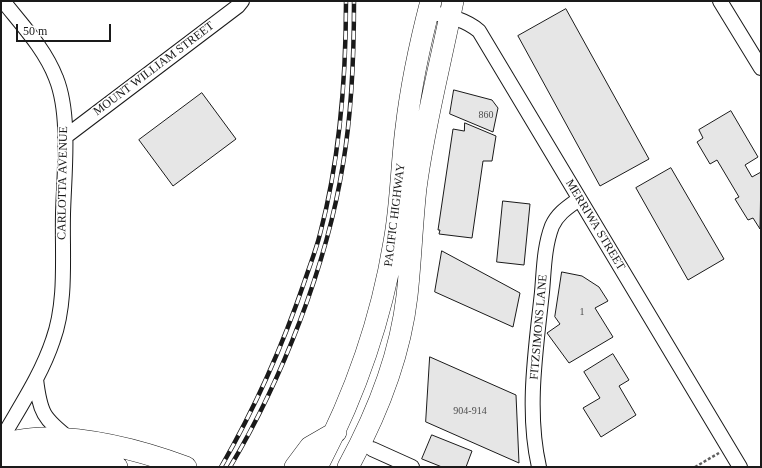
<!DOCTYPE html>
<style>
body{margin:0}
#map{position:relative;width:762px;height:468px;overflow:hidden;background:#fff;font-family:Georgia,serif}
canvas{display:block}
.frame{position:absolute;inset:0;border:2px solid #1a1a1a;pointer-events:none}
.scale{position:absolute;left:16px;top:24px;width:95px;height:18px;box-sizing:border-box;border:2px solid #1a1a1a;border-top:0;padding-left:5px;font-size:12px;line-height:14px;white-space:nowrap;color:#1a1a1a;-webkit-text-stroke:3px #fff;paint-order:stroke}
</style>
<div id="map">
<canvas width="762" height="468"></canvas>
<div class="frame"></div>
<div class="scale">50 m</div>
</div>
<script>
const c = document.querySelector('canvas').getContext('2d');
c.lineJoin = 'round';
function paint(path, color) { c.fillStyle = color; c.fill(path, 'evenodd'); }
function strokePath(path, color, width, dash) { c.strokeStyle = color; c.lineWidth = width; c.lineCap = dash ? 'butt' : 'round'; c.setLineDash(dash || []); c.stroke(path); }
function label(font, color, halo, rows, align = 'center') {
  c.font = font + ' Georgia,serif'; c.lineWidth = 3; c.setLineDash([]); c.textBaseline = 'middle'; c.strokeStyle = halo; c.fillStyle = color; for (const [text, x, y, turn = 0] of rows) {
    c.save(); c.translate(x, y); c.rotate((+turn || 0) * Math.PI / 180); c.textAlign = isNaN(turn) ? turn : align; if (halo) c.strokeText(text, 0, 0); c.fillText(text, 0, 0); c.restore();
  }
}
const building = new Path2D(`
 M566 9 649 159 600 186 518 36Z
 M454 90 492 100 498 108 493 132 450 114Z
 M202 93 236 139 173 186 139 140Z
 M731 111 758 157 745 165 752 177 761 172 760 229 753 218 748 220 735 199 739 197 717 160 710 164 697 142 703 138 699 130Z
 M465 123 496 136 492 161H483L472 238 439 234 440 230H438L453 129 464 131Z
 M671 168 724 259 688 280 636 188Z
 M503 201 530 204 524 265 497 262Z
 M442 251 520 293 513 327 435 292Z
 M562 272 582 276 599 287 608 301 595 308 613 337 569 363 547 333 560 324 555 317Z
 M613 354 629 380 619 386 636 415 601 437 583 408 600 398 584 372Z
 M430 357 516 395 519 463 426 422Z
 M432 435 472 451 466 467H442L422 459Z`);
const path = new Path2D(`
 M695 467 719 453`);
const minor = new Path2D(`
 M720 1 761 68
 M428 12C446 16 464 18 479 31L740 467
 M65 137 238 6 242 1
 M36 379C40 413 43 418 70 439
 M1 440C19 408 41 376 53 340 67 301 62 255 63 214 64 174 71 115 56 78 45 49 22 25 3 1
 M372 449 412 467
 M539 467C526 410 536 349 542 292 544 270 544 247 552 226 558 213 568 207 579 199`);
const highway = new Path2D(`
 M1 443C14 442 28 438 41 438 90 437 140 450 186 467
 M1 459C41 455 78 459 117 467
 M295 467 310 447 336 432
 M317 467C354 397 381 321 394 242 401 205 401 166 406 128 411 85 420 43 431 1
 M348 467C377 414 400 357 407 296 411 260 412 224 416 188 424 126 441 62 453 1`);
const rail = new Path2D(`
 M221 467C255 408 283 345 305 280 310 265 316 250 320 234 340 158 346 79 346 1
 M230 467C282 380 327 265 343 164 352 111 354 55 354 1`);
const numberNames = [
 ["860",486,115],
 ["1",582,312],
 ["904-914",470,411]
];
const streetNames = [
 ["MOUNT WILLIAM STREET",154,69,-37],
 ["CARLOTTA AVENUE",63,183,-89],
 ["PACIFIC HIGHWAY",395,215,-83],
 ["MERRIWA STREET",595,225,59],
 ["FITZSIMONS LANE",539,327,-85]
];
paint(building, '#e6e6e6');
strokePath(building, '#1a1a1a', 1);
strokePath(minor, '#1a1a1a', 16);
strokePath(highway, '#1a1a1a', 22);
strokePath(path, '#5f5f5f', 2.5, [3, 2]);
strokePath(minor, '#fff', 14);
strokePath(highway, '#fff', 21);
strokePath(rail, '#1a1a1a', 4.5);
strokePath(rail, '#fff', 3, [9]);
label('10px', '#4d4d4d', null, numberNames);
label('12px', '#1a1a1a', '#fff', streetNames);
</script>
